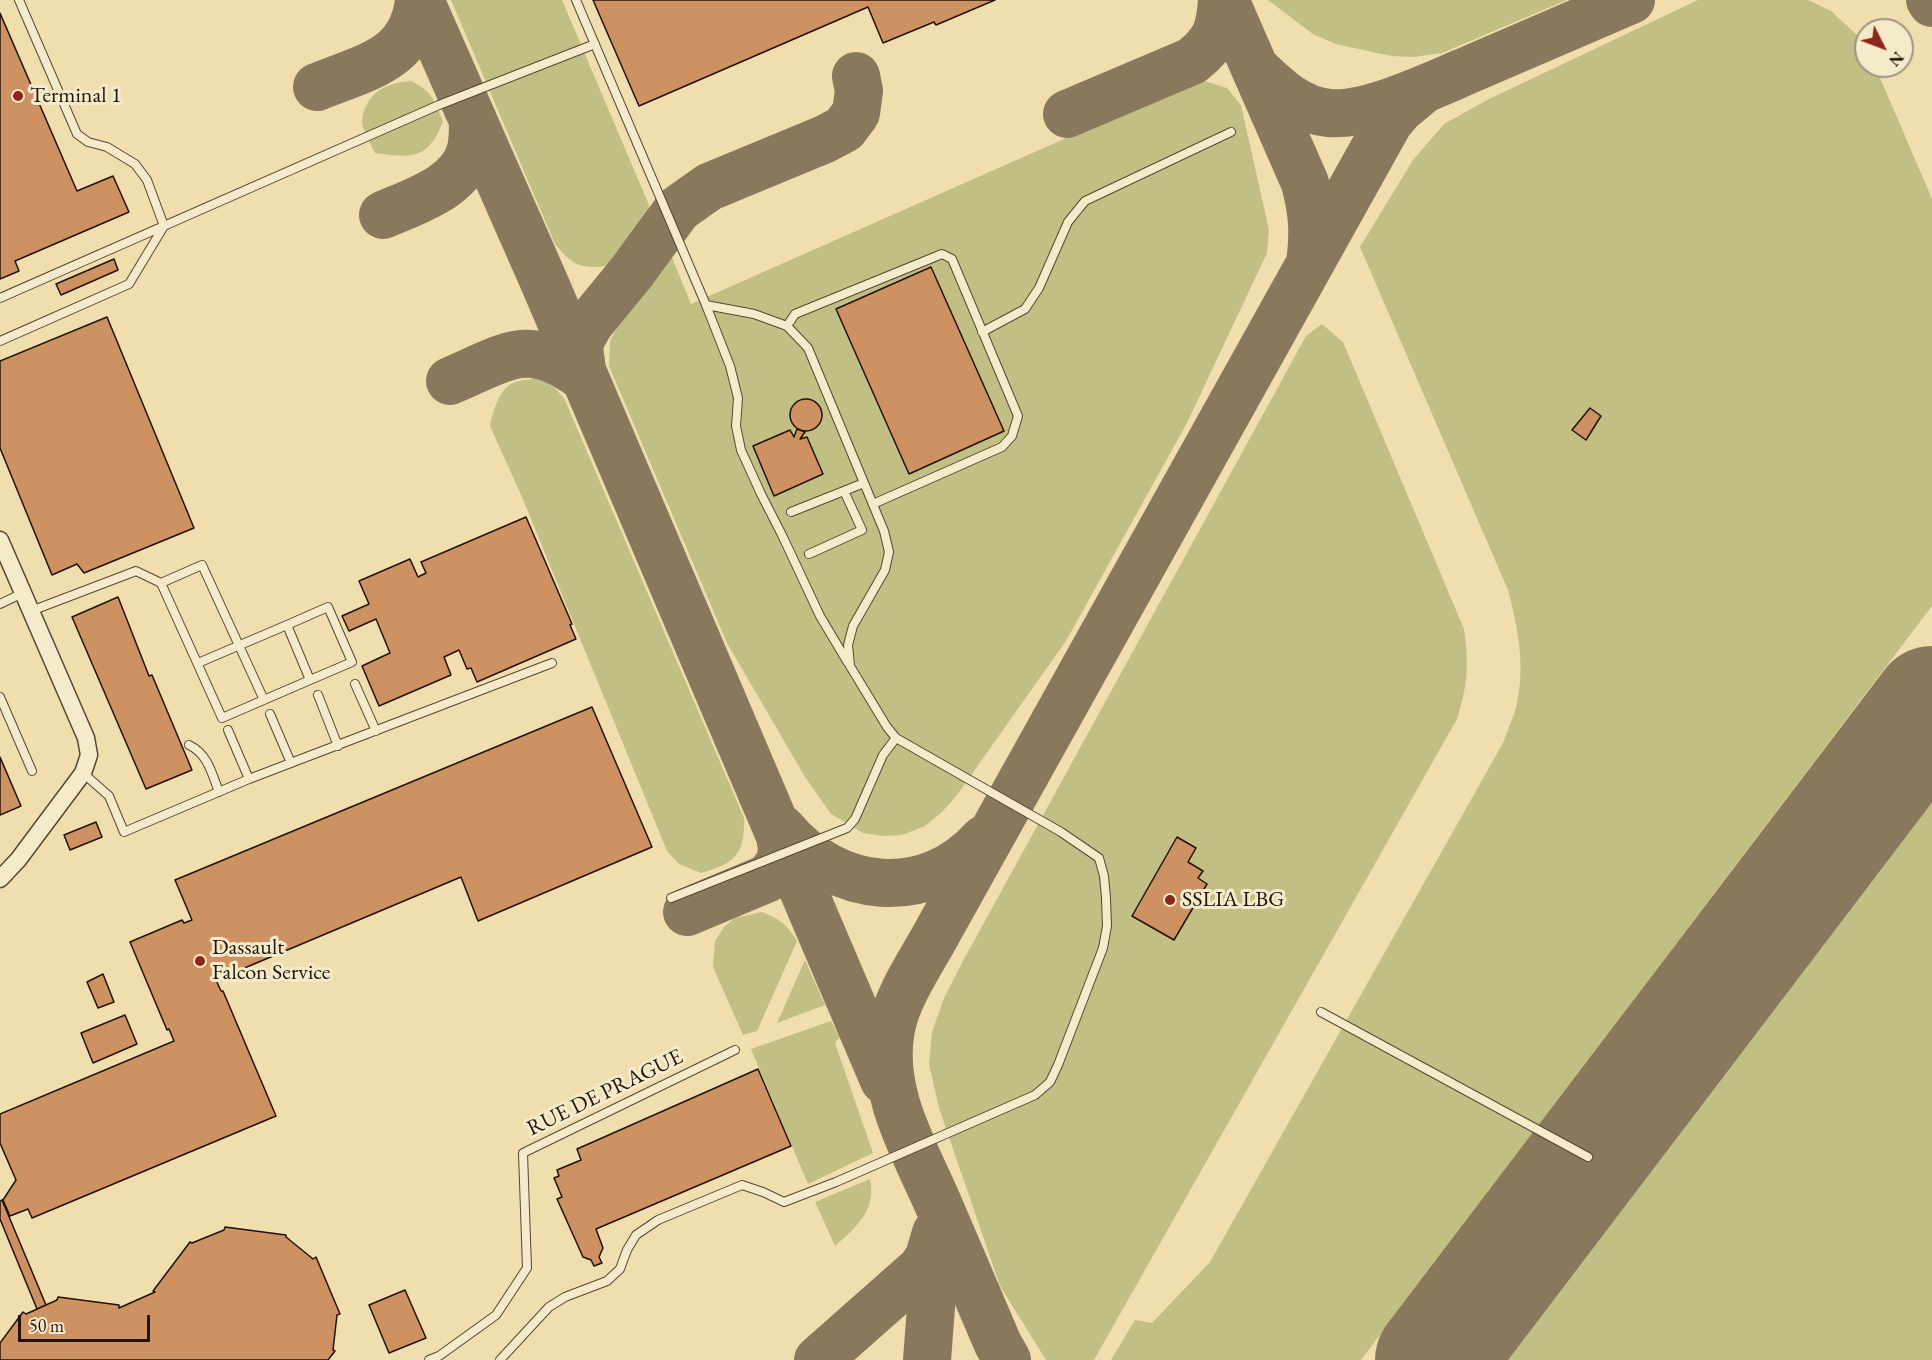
<!DOCTYPE html>
<style>
body{margin:0}
#map{position:relative;width:1932px;height:1360px;overflow:hidden;background:#f0deae;font-family:"EB Garamond",serif}
canvas{display:block}
.north{position:absolute;left:1854px;top:18px;width:60px;height:60px;box-sizing:border-box;background:#f5eaca;border:2px solid #a0947e;border-radius:50%;rotate:132deg;font-size:16px;font-weight:700;line-height:24px;text-align:center;color:#21130b}
.north::after{content:'';display:block;margin:auto;width:21px;height:27px;background:#8f2418;clip-path:polygon(50% 0,100% 100%,50% 72%,0 100%)}
.scale{position:absolute;left:18px;top:1315px;width:132px;height:27px;box-sizing:border-box;border:3px solid #21130b;border-top:0;padding-left:8px;font-size:18px;line-height:21px;white-space:nowrap;color:#21130b;-webkit-text-stroke:4px #f5eaca;paint-order:stroke}
</style>
<div id="map">
<canvas width="1932" height="1360"></canvas>
<div class="north">N</div>
<div class="scale">50 m</div>
</div>
<script>
const c = document.querySelector('canvas').getContext('2d');
c.lineJoin = 'round';
function paint(path, color) { c.fillStyle = color; c.fill(path, 'evenodd'); }
function strokePath(path, color, width, dash) { c.strokeStyle = color; c.lineWidth = width; c.lineCap = dash ? 'butt' : 'round'; c.setLineDash(dash || []); c.stroke(path); }
function label(font, color, halo, rows, align = 'center') {
  c.font = font + ' "EB Garamond",serif'; c.lineWidth = 6; c.setLineDash([]); c.textBaseline = 'middle'; c.strokeStyle = halo; c.fillStyle = color; for (const [text, x, y, turn = 0] of rows) {
    c.save(); c.translate(x, y); c.rotate((+turn || 0) * Math.PI / 180); c.textAlign = isNaN(turn) ? turn : align; if (halo) c.strokeText(text, 0, 0); c.fillText(text, 0, 0); c.restore();
  }
}
const green = new Path2D(`
 M451 0H562L649 205 648 218 606 266C580 269 572 265 555 244Z
 M1268 0H1567L1442 53 1413 57 1391 56 1336 44 1313 34Z
 M1698 0H1808L1831 11 1858 36 1866 48V66H1875L1932 199V606L1361 1360H1111L1135 1320 1152 1323 1210 1262 1503 743C1507 731 1513 719 1516 707 1526 668 1518 628 1508 590L1360 247 1413 160 1444 124 1489 99Z
 M411 81C433 91 434 101 443 121 429 160 411 158 375 153 371 145 366 136 363 127 361 120 363 114 365 108 374 88 390 83 411 81Z
 M1204 81 1227 88 1241 105 1269 230 1267 253 1187 423 1066 641 957 795 942 812 925 826 902 835 883 836 863 833 831 814 805 777 727 643 609 366 610 341 624 312 671 255 691 304 1186 85Z
 M1322 324 1343 342 1464 629C1469 665 1468 684 1457 719L1094 1360H1046L1000 1286 939 1108 929 1064 932 1032 944 998 963 961 1306 336Z
 M537 378 554 387 564 398 744 818C745 855 735 863 701 873L679 864 667 851 522 497 490 426C492 414 498 394 508 386 515 380 528 380 537 378Z
 M1932 802V1360H1508Z
 M762 912C781 920 787 924 797 941L757 1031 743 1035 713 967 715 941 724 927 735 918Z
 M805 960 825 1005 777 1023Z
 M831 1021 840 1037 835 1043 873 1153 808 1184 751 1049Z
 M870 1179C877 1209 856 1228 835 1246L815 1202Z`);
const taxiway = new Path2D(`
 M420 0 545 284 884 1080
 M1225 0 1305 183C1313 214 1314 232 1310 264
 M1930 0 1932 3
 M1256 69C1277 89 1298 110 1329 113 1369 117 1442 81 1480 65 1530 43 1581 22 1631 0
 M317 87C365 67 413 60 419 0
 M1067 114 1192 61C1216 42 1220 30 1222 0
 M383 215C415 201 462 187 471 149 473 140 473 129 473 120
 M583 377 579 348 582 337 590 323 631 273 678 209 709 187 825 139 844 129 856 113 859 91 856 76
 M450 381C507 357 527 336 583 377
 M782 829C836 894 926 904 984 839
 M687 912 768 878 780 863 782 849 780 835
 M818 1360 921 1269 929 1257 936 1233
 M927 1360 936 1242
 M1007 1360 998 1344C978 1298 959 1252 939 1206 915 1150 879 1093 891 1029 897 996 922 961 938 931L1389 122 1400 109 1424 89`);
const runway = new Path2D(`
 M1434 1360 1932 705`);
const building = new Path2D(`
 M593 0H995L936 25 934 22 883 43 868 7 639 106Z
 M0 13 77 191 113 176 129 212 15 261 19 271 0 279Z
 M114 259 118 270 61 295 56 284Z
 M931 267 1004 431 909 474 836 309Z
 M107 317 194 528 84 573 77 564 52 575 0 448V361Z
 M790 415a16 16 0 1 1 32 0a16 16 0 1 1-32 0Z
 M1590 408 1601 416 1586 440 1572 430Z
 M797 429 805 432 800 439 807 437 823 474 774 496 753 446 790 430 794 437Z
 M526 517 572 624 570 625 576 639 477 682 471 668 467 669 459 650 444 657 451 675 379 706 362 666 390 653 376 619 349 631 342 616 369 604 359 581 410 559 418 577 426 573 421 562Z
 M118 597 149 676 152 675 192 770 146 789 72 617Z
 M592 707 652 847 478 921 461 877 216 980 221 991H223L276 1116 32 1218 28 1209 10 1216 3 1200 16 1180 0 1143V1114L174 1041 169 1029 167 1030 130 942 182 920 184 923 192 920 175 880Z
 M0 757 21 806 0 815Z
 M96 822 102 837 70 850 64 835Z
 M1177 837 1196 848 1188 862 1203 871 1198 878 1207 884 1174 940 1132 916Z
 M103 974 114 1002 98 1008 87 982Z
 M125 1015 137 1044 93 1063 81 1033Z
 M758 1069 791 1146 596 1229 603 1248 599 1257 602 1263 594 1266 591 1260 583 1257 557 1199 562 1197 554 1178 559 1176 557 1170 581 1160 577 1149Z
 M2 1200 46 1305 37 1309 0 1219V1201Z
 M225 1227 286 1235V1237L313 1259 316 1257 340 1314 337 1315 333 1350 335 1351 328 1360H0V1343L23 1312 26 1314 57 1300 58 1297 119 1305V1308L155 1292 153 1291 190 1242 192 1243 224 1230Z
 M405 1290 426 1338 389 1353 369 1305Z`);
const lane = new Path2D(`
 M0 298 439 105 595 44
 M706 305 730 366 738 398 736 426 741 450 761 494 782 535 820 616 848 663
 M787 326 795 314 942 254 952 259 1018 416 1012 436 1002 447 873 504
 M982 332 1025 309 1039 288 1068 222 1085 201 1231 132
 M0 341 129 284 164 226 147 180 135 164 107 147 88 142 77 134 19 0
 M791 512 864 483
 M809 554 862 530 844 491
 M0 604 23 593
 M31 611 136 571 161 583
 M287 625 328 607 352 662 310 680
 M198 663 287 625 310 680 222 718 161 583 202 565 264 700
 M355 684 376 731
 M318 695 338 746
 M0 697 32 771
 M270 714 291 763
 M228 730 249 779
 M189 745C208 754 212 774 219 792
 M83 773 109 796 124 832 249 779 552 663
 M671 898 847 828 855 819 883 755 896 738
 M1321 1012 1588 1157
 M429 1360 439 1356 496 1315 527 1268 523 1153 735 1050
 M500 1360 549 1307 565 1297 607 1281 620 1269 627 1250 636 1235 658 1220 742 1185 763 1192 784 1202 836 1182 1035 1095 1050 1082 1058 1065 1103 948 1107 926 1106 898 1104 876 1099 858 1061 832 896 738 887 727 850 666 848 645 853 626 885 570 889 552 884 531 808 348 787 326 754 314 706 305 576 0`);
const street = new Path2D(`
 M0 540 86 738 89 755 83 773 18 860 0 879`);
const markers = [
 [18,96,6,"#8f2418"],
 [1170,900,6,"#8f2418"],
 [200,961,6,"#8f2418"]
];
const poiNames = [
 ["Terminal 1",30,96],
 ["SSLIA LBG",1182,900],
 ["Dassault",212,948],
 ["Falcon Service",212,973]
];
const streetNames = [
 ["RUE DE PRAGUE",605,1093,-26]
];
paint(green, '#c2bf85');
strokePath(taxiway, '#88785c', 48);
strokePath(runway, '#88785c', 118);
paint(building, '#ce9161');
strokePath(building, '#21130b', 1.5);
strokePath(lane, '#554634', 10);
strokePath(street, '#554634', 19);
strokePath(lane, '#f5eaca', 8);
strokePath(street, '#f5eaca', 16);
for (const [x, y, r, color] of markers) { const dot = new Path2D(); dot.arc(x, y, r, 0, 2 * Math.PI); c.fillStyle = color; c.fill(dot); strokePath(dot, '#f5eaca', 2); }
label('22px', '#21130b', '#f5eaca', poiNames, 'left');
label('22px', '#21130b', '#f5eaca', streetNames);
</script>
